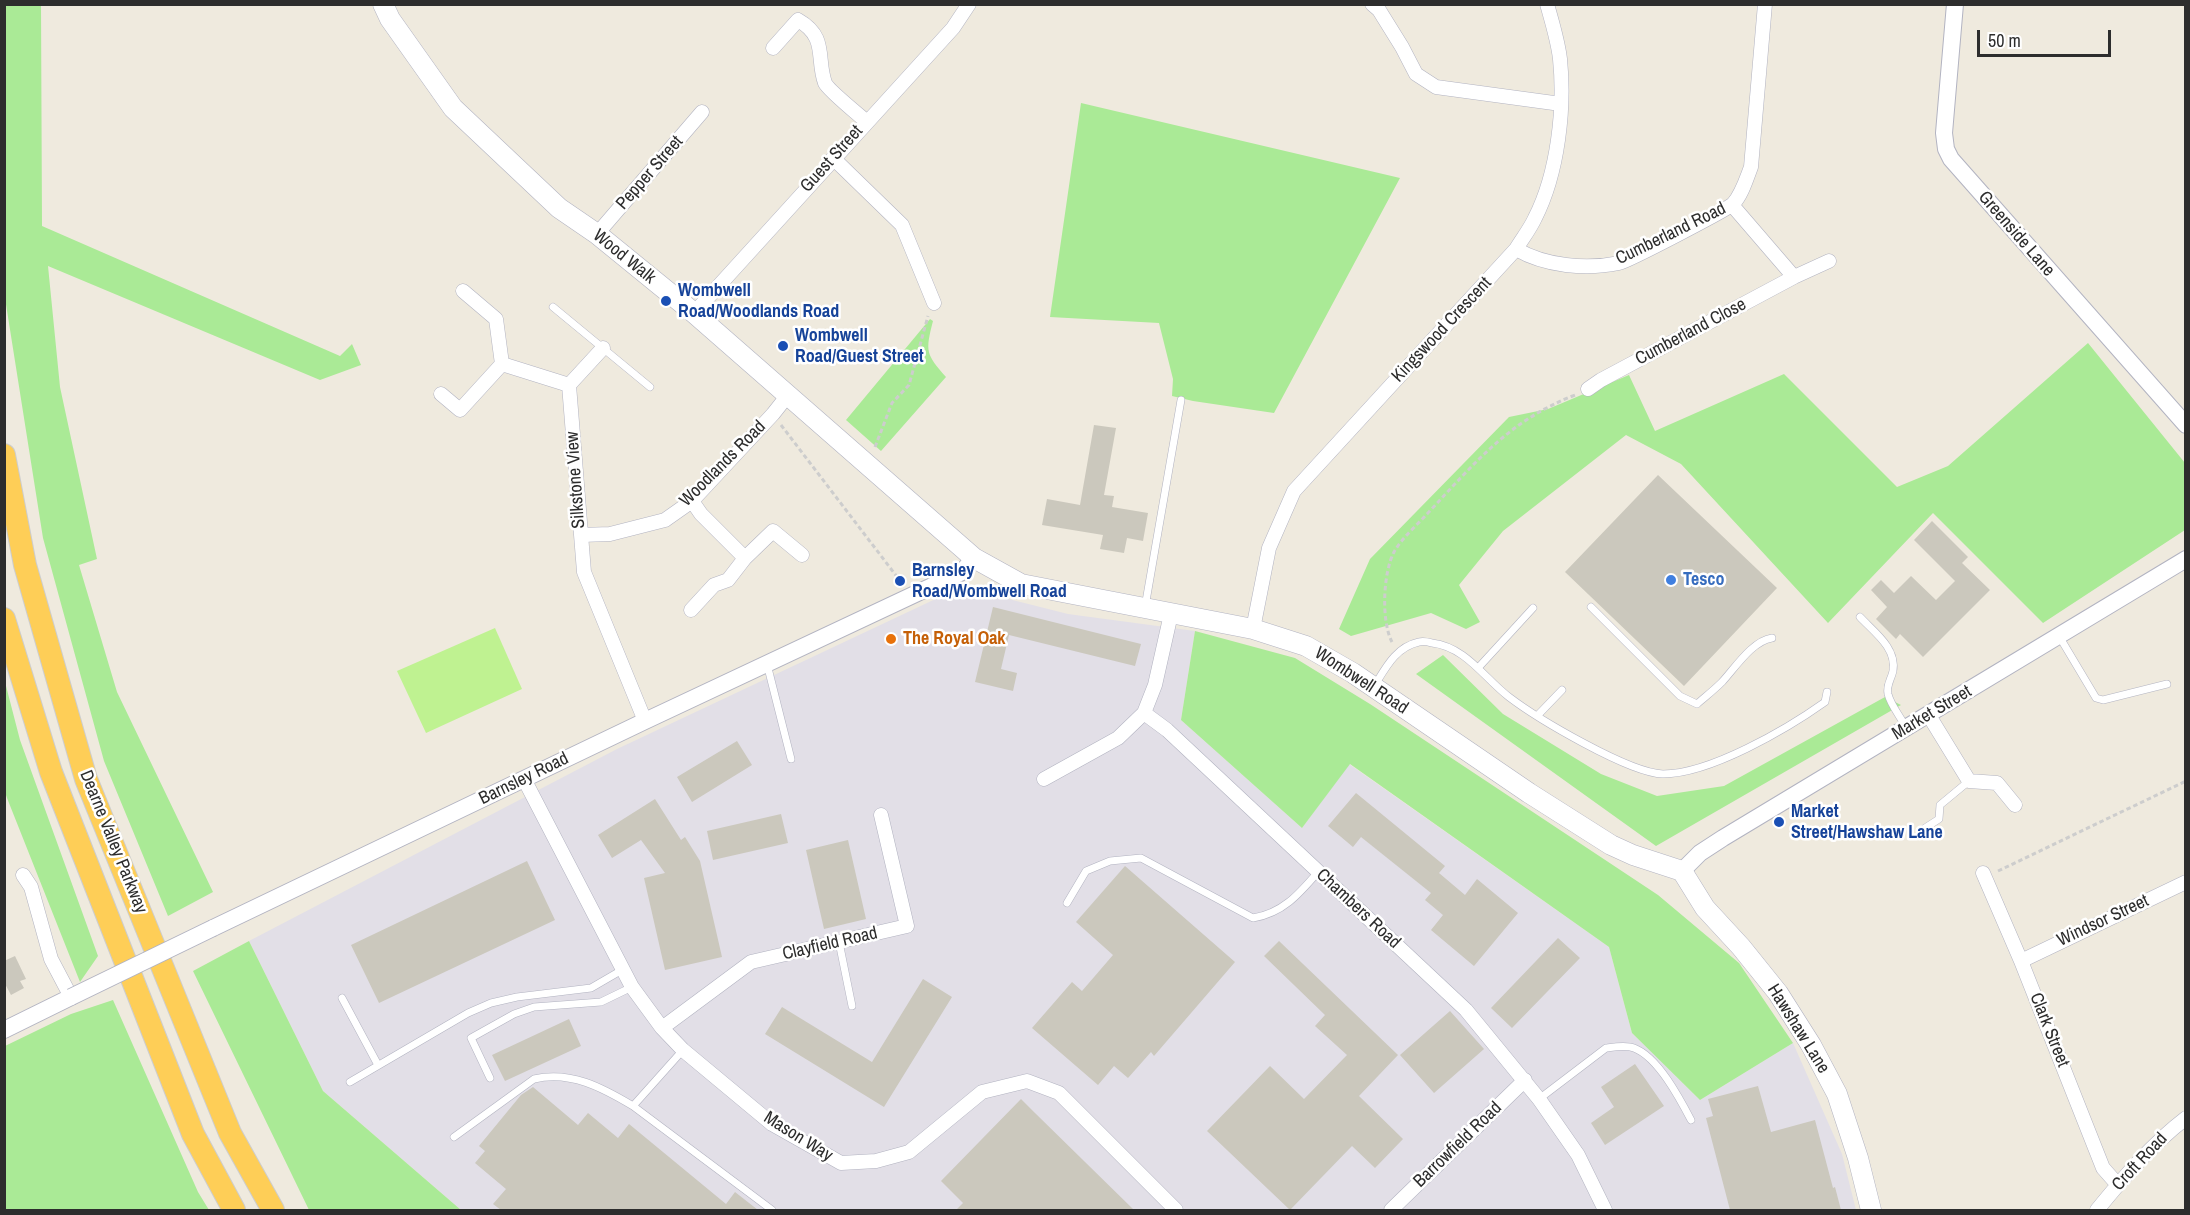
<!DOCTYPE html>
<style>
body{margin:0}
#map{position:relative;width:2190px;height:1215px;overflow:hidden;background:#efeade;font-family:"Archivo Narrow",sans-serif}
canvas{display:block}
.frame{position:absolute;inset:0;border:6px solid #2d2d2d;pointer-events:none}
.scale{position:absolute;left:1977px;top:30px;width:134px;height:27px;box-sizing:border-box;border:3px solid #2d2d2d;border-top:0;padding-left:8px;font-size:18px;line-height:21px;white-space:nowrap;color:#2d2d2d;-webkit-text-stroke:4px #fff;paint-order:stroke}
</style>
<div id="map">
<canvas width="2190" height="1215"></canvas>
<div class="frame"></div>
<div class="scale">50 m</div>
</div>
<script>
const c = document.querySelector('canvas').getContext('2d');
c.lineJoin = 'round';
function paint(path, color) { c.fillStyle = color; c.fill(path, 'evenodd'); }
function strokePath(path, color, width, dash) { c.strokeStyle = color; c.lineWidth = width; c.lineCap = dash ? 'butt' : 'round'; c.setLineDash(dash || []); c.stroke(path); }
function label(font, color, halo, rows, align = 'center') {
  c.font = font + ' "Archivo Narrow",sans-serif'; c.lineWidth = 5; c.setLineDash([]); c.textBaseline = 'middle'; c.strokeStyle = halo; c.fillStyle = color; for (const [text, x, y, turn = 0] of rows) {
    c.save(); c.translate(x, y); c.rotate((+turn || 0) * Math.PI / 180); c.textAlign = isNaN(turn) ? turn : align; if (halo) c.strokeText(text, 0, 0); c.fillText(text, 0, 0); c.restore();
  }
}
const industrial = new Path2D(`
 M961 587 1068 614 1195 631 1181 720 1302 828 1349 764 1609 947 1632 1033 1700 1100 1793 1043 1842 1154 1856 1210H461L323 1091 249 941 617 749Z`);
const green = new Path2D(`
 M4 5H41L42 226 340 356 352 344 361 365 320 380 48 266 60 387 97 559 79 565 117 692 213 892 168 916 104 761 43 538 5 298Z
 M1081 103 1400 178 1274 413 1193 401 1172 396 1173 379 1159 323 1050 317Z
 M930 319 933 321C925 352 926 354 946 377L881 451 846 420Z
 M2088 343 2185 463V530L2043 623 1933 513 1828 623 1681 464 1626 435 1503 531 1459 585 1480 622 1466 629 1431 613 1351 636 1339 629 1370 559 1509 417 1548 409 1629 375 1655 431 1784 374 1897 487 1948 466Z
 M1195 631 1295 658 1370 704 1658 895 1739 963 1793 1043 1700 1100 1632 1033 1609 947 1350 764 1302 828 1181 720Z
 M1443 655 1503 714 1601 774 1657 796 1724 786 1885 697 1901 705 1656 846 1416 674Z
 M5 682 20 740 98 956 80 982 7 798 4 789Z
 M249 941 323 1091 461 1210H309L193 971Z
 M113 1000 198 1192 209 1210H5V1046L71 1014Z`);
const pitch = new Path2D(`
 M495 628 522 689 426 733 397 671Z`);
const building = new Path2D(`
 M1094 425 1116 428 1104 495 1114 496 1112 507 1148 513 1143 541 1127 538 1124 553 1100 549 1103 535 1042 525 1047 499 1080 505Z
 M1658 475 1777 588 1684 686 1565 572Z
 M1932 521 1968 557 1962 563 1990 590 1923 657 1900 634 1896 639 1876 619 1887 607 1871 590 1881 580 1894 593 1911 576 1936 600 1955 581 1914 540Z
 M993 607 1141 644 1135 666 1009 635 1001 669 1017 673 1013 691 975 682Z
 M737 741 752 765 692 802 677 777Z
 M1356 793 1445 866 1439 873 1465 895 1477 879 1518 913 1474 966 1431 930 1443 915 1425 900 1431 893 1361 837 1353 847 1328 826Z
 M655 799 681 840 685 837 700 861 722 957 665 970 644 878 665 873 641 840 612 858 598 835Z
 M781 814 788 843 713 860 707 831Z
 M848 840 866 919 824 929 806 850Z
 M527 861 555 920 379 1003 351 945Z
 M1125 866 1235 962 1154 1056 1151 1052 1128 1078 1114 1066 1098 1085 1032 1028 1072 982 1082 991 1113 955 1076 922Z
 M1558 938 1580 958 1512 1028 1491 1008Z
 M1279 941 1398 1055 1359 1096 1403 1139 1375 1168 1352 1146 1290 1210 1207 1131 1270 1066 1304 1099 1347 1055 1315 1026 1325 1015 1264 956Z
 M15 956 26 979 20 981 24 988 11 995 4 982V961Z
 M923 979 952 997 884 1107 765 1034 782 1007 872 1062Z
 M1450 1011 1484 1049 1434 1093 1400 1055Z
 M569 1019 581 1046 505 1081 492 1055Z
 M1635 1064 1664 1106 1605 1145 1591 1123 1614 1107 1601 1087Z
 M1758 1086 1771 1132 1815 1120 1833 1188 1835 1187 1841 1210H1730L1706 1118 1713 1116 1708 1099Z
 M533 1087 578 1125 588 1113 618 1138 629 1124 726 1204 735 1192 758 1210H501L493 1204 506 1189 475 1163 485 1151 479 1146 521 1095Z
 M1021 1099 1035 1113 1134 1210H956L963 1203 941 1181Z`);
const path = new Path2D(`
 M781 425 901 582
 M875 447 892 403 909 385 928 316
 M1392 642C1381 621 1383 573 1394 552 1402 538 1416 526 1427 514 1475 463 1508 421 1575 395
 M1998 871 2186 781`);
const service = new Path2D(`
 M553 307 650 387
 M1145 607 1181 400
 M1591 607 1680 696 1697 704C1705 697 1714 690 1722 682 1735 668 1752 641 1772 638
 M1860 617C1874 632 1897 648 1893 671 1891 680 1886 685 1888 694 1891 706 1901 717 1906 728
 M2059 636 2096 698 2103 700 2167 684
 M767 664 791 759
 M1478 668 1533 608
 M1375 685C1386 667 1396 647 1419 642 1423 641 1428 642 1432 643 1466 647 1484 678 1509 697 1538 719 1629 773 1663 774 1710 774 1787 729 1825 702L1827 692
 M1537 716 1562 690
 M1925 828 1939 819 1940 805 1969 781
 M1067 903 1086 871 1110 861 1141 858 1253 918C1283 913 1299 894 1318 872
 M839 942 852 1006
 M342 998 378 1065
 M490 1078 471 1038 514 1014 534 1007 601 1002 632 987
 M350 1082 468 1013 491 1003 517 997 591 988 622 970
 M1539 1099 1606 1048C1614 1047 1626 1045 1634 1048 1658 1057 1680 1099 1691 1120
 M633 1106 772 1210
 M454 1137 534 1079C570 1070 603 1088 633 1106L683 1050`);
const minor = new Path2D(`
 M1372 4 1379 10 1402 47 1416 74 1436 87 1561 104
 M773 48 798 20C828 37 816 58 825 83 828 90 859 115 867 122
 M833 158 902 225 934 303
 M597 234 702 112
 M1516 249C1545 266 1586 270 1619 263 1628 261 1726 210 1733 204 1742 194 1746 180 1751 167L1765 4
 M1794 277 1829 261
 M463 291 496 319 502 364 569 385 584 572 645 721
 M694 313 953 28 969 4
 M569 385 603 348
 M1588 389 1601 380 1794 277 1732 205
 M441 394 460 410 502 364
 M692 501 701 514 745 558
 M581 535 610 534 665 520 692 501 773 414 788 395
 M691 610 714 585 728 580 745 558 773 531 802 555
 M1171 614 1155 685 1144 713 1167 730 1466 1010 1539 1099 1578 1155 1605 1210
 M1253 629 1269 548 1294 491 1516 249C1522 239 1530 229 1535 218 1558 173 1565 108 1560 59 1558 41 1552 22 1547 4
 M1928 714 1969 781 1997 783 2015 805
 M524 779 632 987 662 1028 683 1050 772 1124 841 1163 876 1161 909 1152 982 1092 1027 1081 1059 1093 1176 1210
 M1044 779 1118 738 1144 713
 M1983 873 2021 961 2103 1168 2118 1185
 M23 875 31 887 51 959 71 997
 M2021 961 2186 882
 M662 1028 751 962 907 926 881 815
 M1391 1210 1525 1080
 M2097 1210C2124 1177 2152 1144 2186 1118`);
const tertiary = new Path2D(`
 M1955 4 1944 133 1946 149 1951 159 2186 425
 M1682 871 1700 853 1723 838 2186 559
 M213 928 645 721 962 572 974 558
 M4 1030 71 997`);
const secondary = new Path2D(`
 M383 4 390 19 453 108 559 208 597 234 694 313 974 558 1021 584 1253 629 1306 646 1353 673 1529 793 1611 845 1633 855 1682 871 1705 908 1741 947 1778 993 1811 1045 1837 1094 1858 1158 1871 1210`);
const trunk = new Path2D(`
 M4 455 25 565 86 779 230 1133 273 1210
 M4 619 51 772 193 1134 234 1210`);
const tertiaryBridge = new Path2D(`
 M71 997 213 928`);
const markers = [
 [666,301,6,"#1a4fb4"],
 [783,346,6,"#1a4fb4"],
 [1671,580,6,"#3f7fe0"],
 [900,581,6,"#1a4fb4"],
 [891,639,6,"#e8710a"],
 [1779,822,6,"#1a4fb4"]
];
const streetNames = [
 ["Guest Street",832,159,-48],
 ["Pepper Street",650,173,-49],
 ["Cumberland Road",1671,234,-26],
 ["Greenside Lane",2016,234,49],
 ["Wood Walk",624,257,39],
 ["Kingswood Crescent",1442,330,-47],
 ["Cumberland Close",1691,332,-28],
 ["Woodlands Road",723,464,-45],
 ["Silkstone View",576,480,-94],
 ["Wombwell Road",1361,681,33],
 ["Market Street",1932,713,-31],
 ["Barnsley Road",524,779,-26],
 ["Dearne Valley Parkway",113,842,68],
 ["Chambers Road",1358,909,43],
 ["Windsor Street",2103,921,-25],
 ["Clayfield Road",830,944,-13],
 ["Hawshaw Lane",1798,1029,58],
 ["Clark Street",2049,1030,68],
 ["Mason Way",798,1137,32],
 ["Barrowfield Road",1458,1145,-44],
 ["Croft Road",2140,1162,-47]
];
const transitNames = [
 ["Wombwell",678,291],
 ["Road/Woodlands Road",678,312],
 ["Wombwell",795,336],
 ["Road/Guest Street",795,357],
 ["Barnsley",912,571],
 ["Road/Wombwell Road",912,592],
 ["Market",1791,812],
 ["Street/Hawshaw Lane",1791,833]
];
const shopNames = [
 ["Tesco",1683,580]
];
const foodNames = [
 ["The Royal Oak",903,639]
];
paint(industrial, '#e2dfe7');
paint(green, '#aaea96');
paint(pitch, '#bff291');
paint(building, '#cbc8bd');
strokePath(service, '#b2b3c1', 8);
strokePath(minor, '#b2b3c1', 15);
strokePath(tertiary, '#b2b3c1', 18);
strokePath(secondary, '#b2b3c1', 21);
strokePath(trunk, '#cdcdcd', 24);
strokePath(path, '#cdcdcd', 3, [4.5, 3]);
strokePath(service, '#fff', 7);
strokePath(minor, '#fff', 14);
strokePath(tertiary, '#fff', 16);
strokePath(secondary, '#fff', 20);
strokePath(trunk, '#fece57', 22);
strokePath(tertiaryBridge, '#b2b3c1', 18, []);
strokePath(tertiaryBridge, '#fff', 16);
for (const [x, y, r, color] of markers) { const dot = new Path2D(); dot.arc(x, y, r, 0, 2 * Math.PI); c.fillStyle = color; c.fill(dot); strokePath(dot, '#fff', 2); }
label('18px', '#2d2d2d', '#fff', streetNames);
label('bold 18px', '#164399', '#fff', transitNames, 'left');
label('bold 18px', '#366cbe', '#fff', shopNames, 'left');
label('bold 18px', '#c56008', '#fff', foodNames, 'left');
</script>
